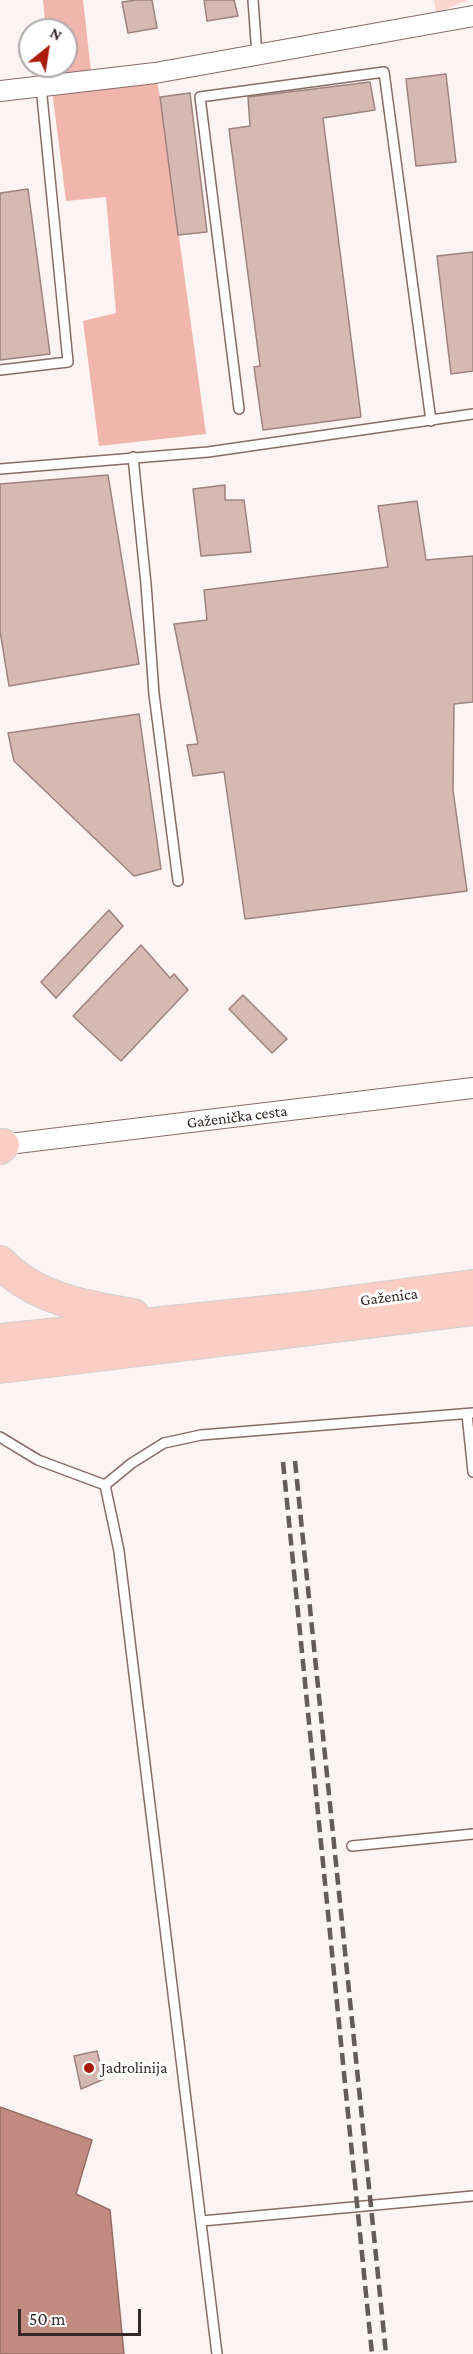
<!DOCTYPE html>
<meta charset="utf-8">
<style>
body{margin:0}
#map{position:relative;width:473px;height:2354px;overflow:hidden;background:#fbf4f3;font-family:"Crimson Pro",serif}
canvas{display:block}
.north{position:absolute;left:18px;top:18px;width:60px;height:60px;box-sizing:border-box;background:#fff;border:2px solid #aea9a9;border-radius:50%;rotate:30deg;font-size:16px;font-weight:700;line-height:24px;text-align:center;color:#342927}
.north::after{content:'';display:block;margin:auto;width:21px;height:27px;background:#ab1b0b;clip-path:polygon(50% 0,100% 100%,50% 72%,0 100%)}
.scale{position:absolute;left:18px;top:2309px;width:123px;height:27px;box-sizing:border-box;border:3px solid #342927;border-top:0;padding-left:8px;font-size:18px;line-height:21px;white-space:nowrap;color:#342927;-webkit-text-stroke:4px #fff;paint-order:stroke}
</style>
<div id="map">
<canvas width="473" height="2354"></canvas>
<div class="north">N</div>
<div class="scale">50 m</div>
</div>
<script>
const c = document.querySelector('canvas').getContext('2d');
c.lineJoin = 'round';
function paint(path, color) { c.fillStyle = color; c.fill(path, 'evenodd'); }
function strokePath(path, color, width, dash) { c.strokeStyle = color; c.lineWidth = width; c.lineCap = dash ? 'butt' : 'round'; c.setLineDash(dash || []); c.stroke(path); }
function label(font, color, halo, rows, align = 'center') {
  c.font = font + ' "Crimson Pro",serif'; c.lineWidth = 6; c.setLineDash([]); c.textBaseline = 'middle'; c.strokeStyle = halo; c.fillStyle = color; for (const [text, x, y, turn = 0] of rows) {
    c.save(); c.translate(x, y); c.rotate((+turn || 0) * Math.PI / 180); c.textAlign = isNaN(turn) ? turn : align; if (halo) c.strokeText(text, 0, 0); c.fillText(text, 0, 0); c.restore();
  }
}
const green = new Path2D(`
 M434 0H469L436 13Z`);
const forest = new Path2D(`
 M43 0H83L92 80 155 73 160 97 206 434 99 446 83 321 116 313 106 197 66 201 49 66H66V30H46Z`);
const water = new Path2D(`
 M0 2107 92 2140 76 2194 110 2210 124 2354H0Z`);
const building = new Path2D(`
 M136 0H152L157 28 128 33 122 2Z
 M204 0H234L238 16 207 21Z
 M446 74 456 162 416 166 406 79Z
 M370 82 375 110 323 118 361 417 263 430 254 367 260 366 229 129 250 126 248 97Z
 M190 93 207 232 178 235 160 97Z
 M28 189 50 354 0 360V193Z
 M473 252V371L451 374 437 256Z
 M108 475 139 664 9 686 0 631V484Z
 M225 485V500H244L251 552 201 556 193 489Z
 M417 501 426 560 473 556V702L454 704 453 790 467 891 245 919 224 772 193 776 187 745 198 744 174 624 207 620 204 590 388 567 378 506Z
 M139 714 161 869 134 876 14 761 8 733Z
 M109 910 123 926 56 998 41 982Z
 M141 945 170 978 174 974 188 990 121 1061 73 1016Z
 M243 995 287 1039 272 1053 229 1009Z
 M97 2051 104 2079 81 2089 74 2056Z`);
const service = new Path2D(`
 M253 0 257 55
 M0 370 68 362 41 86
 M239 409 200 97 384 72 431 421
 M133 457 146 584 154 694 178 881
 M0 469 208 452 473 414
 M467 1414 473 1472
 M0 1437 38 1460 105 1485 132 1463 164 1443 201 1435 473 1413
 M105 1485 119 1551 217 2354
 M352 1846 473 1834
 M202 2221 473 2196`);
const minor = new Path2D(`
 M0 91 155 73 473 16
 M0 1145 473 1088`);
const trunk = new Path2D(`
 M0 1148 3 1145
 M0 1262C35 1299 85 1307 133 1315
 M0 1340 305 1308 473 1286
 M0 1367 473 1309`);
const rail = new Path2D(`
 M295 1461 386 2354
 M283 1462 372 2354`);
const markers = [
 [89,2068,6,"#ab1b0b"]
];
const streetNames = [
 ["Gaženička cesta",237,1117,-7],
 ["Gaženica",389,1297,-7]
];
const poiNames = [
 ["Jadrolinija",101,2068]
];
paint(green, '#fbd5ce');
paint(forest, '#f0b6ab');
paint(water, '#c28b81');
strokePath(water, '#976e66', 1.5);
paint(building, '#d6b9b3');
strokePath(building, '#9e837e', 1.5);
strokePath(service, '#866c67', 12);
strokePath(minor, '#866c67', 22);
strokePath(trunk, '#d2d0cf', 34);
strokePath(service, '#fff', 9);
strokePath(minor, '#fff', 20);
strokePath(trunk, '#facec4', 32);
strokePath(rail, '#655b59', 4.5, [12, 6]);
for (const [x, y, r, color] of markers) { const dot = new Path2D(); dot.arc(x, y, r, 0, 2 * Math.PI); c.fillStyle = color; c.fill(dot); strokePath(dot, '#fff', 2); }
label('16px', '#342927', '#fff', streetNames);
label('16px', '#342927', '#fff', poiNames, 'left');
</script>
